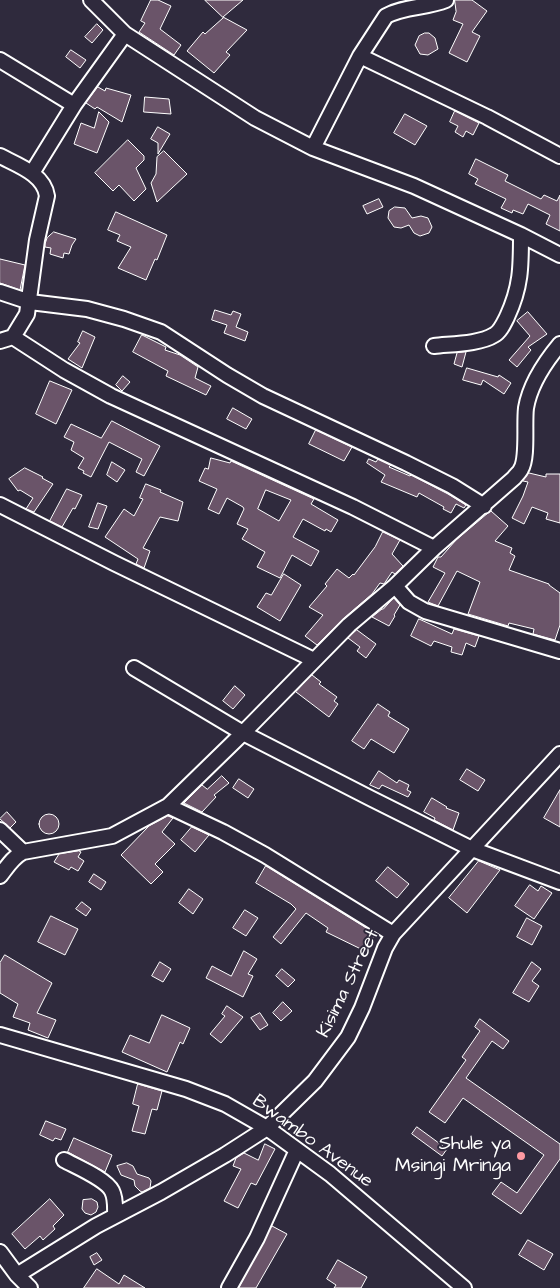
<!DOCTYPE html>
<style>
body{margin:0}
canvas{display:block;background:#2f2a3d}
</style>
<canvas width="560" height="1288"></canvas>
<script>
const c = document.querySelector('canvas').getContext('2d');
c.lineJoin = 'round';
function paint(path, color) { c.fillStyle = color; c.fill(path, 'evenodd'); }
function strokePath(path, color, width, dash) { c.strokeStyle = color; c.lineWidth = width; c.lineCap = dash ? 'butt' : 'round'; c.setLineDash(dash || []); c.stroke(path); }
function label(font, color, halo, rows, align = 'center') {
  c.font = font + ' "Architects Daughter",sans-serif'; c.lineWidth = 4; c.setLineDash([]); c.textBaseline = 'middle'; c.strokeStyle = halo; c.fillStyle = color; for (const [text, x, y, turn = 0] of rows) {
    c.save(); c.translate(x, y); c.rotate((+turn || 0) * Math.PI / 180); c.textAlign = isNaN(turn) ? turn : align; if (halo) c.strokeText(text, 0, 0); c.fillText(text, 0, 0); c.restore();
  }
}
const building = new Path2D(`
 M151 0H158L171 6 160 29 181 45 174 55 139 32 145 23 141 21Z
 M205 0H243L223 17 247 30 226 52 230 55 214 73 187 51 203 32 205 34 223 18Z
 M455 0H472L487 11 472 32 480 36 467 62 449 53 463 24 453 20 456 12Z
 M97 24 103 30 92 43 85 37Z
 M425 33H429L435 38 438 49 428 55 420 54 415 45 419 36Z
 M71 50 86 60 80 68 66 57Z
 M98 87 105 91 106 88 131 95 122 122 97 107 95 109 86 103Z
 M145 97 169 99 171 114 144 112Z
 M455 111 479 123 473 135 466 131 463 137 455 132 458 126 450 122Z
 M99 112 109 122 97 153 74 144 81 123 94 128Z
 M405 114 427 126 415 145 394 133Z
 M158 127 170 134 158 154V143L151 139Z
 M128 140 144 156V160L136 168 146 189 134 201 119 185 113 191 95 173Z
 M164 151 187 174 157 202 151 183 156 174 157 157Z
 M476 159 508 175 505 181 541 199 544 195 557 201 560 195V231L546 224 550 215 528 204 523 214 513 210 512 213 501 208 506 199 475 184 478 179 469 174Z
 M379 199 383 207 367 214 363 206Z
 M395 207 405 208 412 218 421 216 428 218 432 227 429 233 420 236 414 233 409 225 401 228 394 227 388 218 389 211Z
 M116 212 167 235 157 260 155 259 146 280 118 268 131 247 117 241 120 235 108 230Z
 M54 232 76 239 72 245 69 254 64 253 63 258 50 254 51 248 45 247V244L47 238Z
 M0 259 25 265 20 290 0 283Z
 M215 310 231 315 233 311 241 314 236 327 248 332 245 341 224 333 227 325 212 320Z
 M528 312 547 334 528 347 531 350 517 367 509 360 530 336 517 321Z
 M83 331 95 337 82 368 68 359 80 343 78 342Z
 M142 335 166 347 165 350 180 355 198 367 195 378 211 386 206 395 166 376 168 371 133 352Z
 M466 352 462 367 454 364 457 353Z
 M467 368 498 377 499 375 511 383 504 394 483 380 481 385 463 380Z
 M123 376 130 382 122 391 116 385Z
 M50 381 72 390 56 424 36 414Z
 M233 408 252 419 246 429 227 419Z
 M112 421 160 446 144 476 136 472 142 459 109 442 91 477 83 473 84 471 78 468 84 458 71 450 74 442 64 437 71 424 101 438Z
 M316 430 352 447 344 461 309 444Z
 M211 458 230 463 231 461 314 499 311 504 338 520 331 532 326 529 325 531 303 519 293 537 319 551 311 566 292 555 280 578 257 567 265 552 242 539 248 529 237 524 244 509 243 507 227 498 219 514 208 509 217 489 199 481 205 468 208 469ZM266 490 291 500 279 521 258 509Z
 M369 459 376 462 378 459 391 465 389 467 410 476 411 475 448 494 466 505 464 508 456 504 451 513 443 509 444 507 419 493 417 497 381 482 385 475 367 463Z
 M112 462 125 470 117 482 107 475Z
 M25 468 43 477 42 478 53 484 34 512 26 509 33 498 20 490 18 491 9 479Z
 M529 473 546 477V474H560V523L546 519 548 513 532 507 524 524 512 518 523 496 528 482 523 481Z
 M146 484 161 490 160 492 183 502 178 521 160 517 143 548 150 551 144 568 136 564 138 559 105 537 124 509 134 516 143 499 140 498Z
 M67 489 82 495 75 509 73 508 62 527 50 521Z
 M98 503 107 506 98 529 89 527Z
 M491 511 508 526 495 541 512 548 510 553 515 556 509 570 549 584V585L560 593V625L555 640 533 634 534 629 509 623 508 626 468 614 480 582 457 571 438 606 428 602 445 573 433 567 438 557H441L456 540Z
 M383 532 400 540 392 554 403 566 395 574 392 572 384 584 380 583 372 594 343 619 317 645 305 636 323 615 309 607 327 586 325 584 337 569 349 578 353 574 354 575 375 547Z
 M284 574 301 585 280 621 257 607 266 593 271 595Z
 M394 598 400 605 394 615 395 616 389 626 372 617 382 609H383Z
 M419 619 452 634 454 629 479 636 475 647 466 643 462 655 451 652 452 647 434 641 431 646 411 636Z
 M357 630 376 644 366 658 357 651 360 647 348 638Z
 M312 675 321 682 319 684 337 697 334 701 338 704 329 717 296 692Z
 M235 686 245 695 233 709 223 701Z
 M378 704 390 712 388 716 409 729 394 753 371 739 364 749 352 741Z
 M467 769 485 780 478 791 460 780Z
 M379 771 397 783 399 780 409 785 407 790 411 792 408 797 382 785 379 789 370 785Z
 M222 776 229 783 214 795 216 797 202 812 184 803 202 785 207 789Z
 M239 779 254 789 248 798 233 788Z
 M560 790V827L544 818Z
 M432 798 447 807 446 808 459 813 453 830 434 820 435 818 424 812Z
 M7 812 16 822 10 828 0 819Z
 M39 824a10 10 0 1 1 20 0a10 10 0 1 1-20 0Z
 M168 816 173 818 162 832 175 844 155 864 163 872 151 884 121 855 149 826Z
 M192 827 209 835 195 852 181 840Z
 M79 851 81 852 78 857 84 861 78 871 71 867 69 870 54 862 59 854Z
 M479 861 500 870 467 913 449 898Z
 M266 866 376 934 365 951 326 932 328 928 306 913 281 944 273 937 296 909 291 904 256 883Z
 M388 867 409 884 397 898 376 881Z
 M94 874 106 882 101 890 89 882Z
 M530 885 538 891 541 886 552 893 534 919 515 906Z
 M189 889 203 899 193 914 179 903Z
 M82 902 91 909 86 916 76 909Z
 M245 910 258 918 246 936 233 928Z
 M51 916 78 929 65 955 38 942Z
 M527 918 542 926 532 945 517 937Z
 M244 951 257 959 248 974 253 976 243 997 206 978 212 966 231 976Z
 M5 955 52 983 37 1013 56 1020 48 1038 28 1030 30 1023 13 1017 18 1004 0 993V963Z
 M160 962 171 969 163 982 152 976Z
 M532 962 541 969 532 981 539 986 529 1002 513 993Z
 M282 969 295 980 288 987 276 976Z
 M283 1002 292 1011 281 1021 273 1013Z
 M227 1006 243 1017 221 1043 210 1034 225 1016 222 1014Z
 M260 1013 268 1025 260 1030 251 1018Z
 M162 1015 190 1028 183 1044 180 1042 167 1072 122 1052 130 1035 149 1043Z
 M480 1019 509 1041 503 1049 492 1041 466 1078 560 1144V1159L521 1214 492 1194 501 1182 517 1193 544 1155 463 1098 445 1123 429 1112 466 1060 462 1057 480 1031 475 1027Z
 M138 1084 162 1091 157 1110 152 1109 145 1134 132 1131 139 1106 133 1104Z
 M46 1121 66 1129 61 1140 55 1138 53 1141 40 1135Z
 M417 1127 447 1149 442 1156 412 1134Z
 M74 1138 112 1155 105 1172 68 1152Z
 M265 1144 275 1149 256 1185 251 1183 238 1208 224 1201 241 1169 233 1166 236 1158 244 1153 258 1160Z
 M127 1163 133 1166 137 1174 149 1178 151 1181 150 1188 142 1192 140 1191 135 1186 134 1180 121 1175 117 1166Z
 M50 1199 64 1215 53 1226 55 1229 43 1240 40 1236 25 1249 12 1234Z
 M92 1199 97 1202 98 1207 96 1212 91 1215 85 1213 82 1209 83 1200Z
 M272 1226 287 1234 256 1288H239Z
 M528 1240 553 1254 544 1270 519 1255Z
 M97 1253 102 1260 94 1265 90 1257Z
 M338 1260 367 1277 361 1288H334L336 1285 327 1279Z
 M97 1269 119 1284 124 1275 145 1288H84Z`);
const street = new Path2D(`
 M91 0 125 34 255 118 313 148 414 186 521 235 560 255
 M360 56 487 117 560 156
 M0 60 74 105
 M313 148 360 56 386 16C404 6 427 8 446 0
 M0 156C17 165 44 174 47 196L37 240 27 314 13 337 0 341
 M32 173 74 105 125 34
 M0 292 30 302 87 309 124 319 161 332 227 375 263 396 406 463 452 486 484 506
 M13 337 64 370 111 396 353 507 434 548
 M434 346C451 344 480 344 494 335 500 332 504 323 507 317 521 287 521 267 521 235
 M0 505 114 563 314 660
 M395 586 409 602 425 611 560 651
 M134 668 243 733 370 798 472 849 560 882
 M168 806 223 832 265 855 393 934
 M0 830 23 852
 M0 876C7 867 13 857 23 852L112 836 168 806 243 733 349 625 395 586 434 548 514 478C516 475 520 472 521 469 528 458 524 424 526 408 530 384 545 362 560 344
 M0 1035 186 1089 225 1104 267 1128 330 1174 464 1288
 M64 1160C77 1167 106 1179 112 1191 116 1199 115 1208 115 1216
 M0 1252 17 1275 30 1288
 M17 1275 96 1226 161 1192 225 1155 267 1128 315 1081 348 1037 362 1008 385 948 393 934 560 754
 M229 1288 257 1238 297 1150`);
const markers = [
 [521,1156,5,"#ff9aa2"]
];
const streetNames = [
 ["Kisima Street",349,984,-64],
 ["Bwambo Avenue",312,1142,36]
];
const poiNames = [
 ["Shule ya",511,1145],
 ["Msingi Mringa",511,1167]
];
paint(building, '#6a5469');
strokePath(building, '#fff', 1);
strokePath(street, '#fff', 18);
strokePath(street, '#2f2a3d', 14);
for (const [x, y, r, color] of markers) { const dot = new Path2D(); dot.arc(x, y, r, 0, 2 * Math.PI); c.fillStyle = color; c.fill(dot); strokePath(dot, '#2f2a3d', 2); }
label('19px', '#fff', '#2f2a3d', streetNames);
label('19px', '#fff', '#2f2a3d', poiNames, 'right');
</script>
